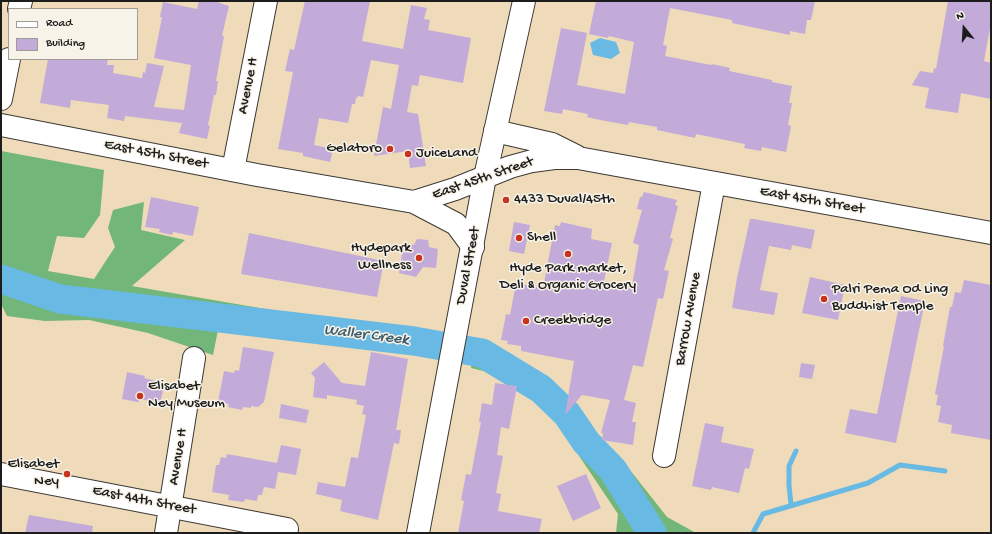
<!DOCTYPE html>
<style>
body{margin:0}
#map{position:relative;width:992px;height:534px;overflow:hidden;background:#efdbba;font-family:"Gochi Hand",sans-serif}
canvas{display:block}
.frame{position:absolute;inset:0;border:2px solid #1c1c1c;pointer-events:none}
.legend{position:absolute;left:8px;top:8px;width:130px;height:52px;box-sizing:border-box;background:#f7f3e8;border:1px solid #9f9d96;margin:0;padding:5px 7px;list-style:none;font-size:12px;color:#1c1c1c}
.legend li{display:flex;align-items:center;gap:8px;height:20px}
.legend b{width:20px;border:1px solid #9f9d96}
.north{position:absolute;left:944px;top:8px;width:40px;height:40px;-webkit-text-stroke:3px #f7f3e8;paint-order:stroke;rotate:342deg;font-size:11px;font-weight:700;line-height:16px;text-align:center;color:#1c1c1c}
.north::after{content:'';display:block;margin:auto;width:14px;height:18px;background:#1c1c1c;clip-path:polygon(50% 0,100% 100%,50% 72%,0 100%)}
</style>
<div id="map">
<canvas width="992" height="534"></canvas>
<div class="frame"></div>
<ul class="legend">
<li><b style="height:5px;background:#fff"></b>Road</li>
<li><b style="height:11px;background:#c2aad9"></b>Building</li>
</ul>
<div class="north">N</div>
</div>
<script>
const c = document.querySelector('canvas').getContext('2d');
c.lineJoin = 'round';
function paint(path, color) { c.fillStyle = color; c.fill(path, 'evenodd'); }
function strokePath(path, color, width, dash) { c.strokeStyle = color; c.lineWidth = width; c.lineCap = dash ? 'butt' : 'round'; c.setLineDash(dash || []); c.stroke(path); }
function label(font, color, halo, rows, align = 'center') {
  c.font = font + ' "Gochi Hand",sans-serif'; c.lineWidth = 3; c.setLineDash([]); c.textBaseline = 'middle'; c.strokeStyle = halo; c.fillStyle = color; for (const [text, x, y, turn = 0] of rows) {
    c.save(); c.translate(x, y); c.rotate((+turn || 0) * Math.PI / 180); c.textAlign = isNaN(turn) ? turn : align; if (halo) c.strokeText(text, 0, 0); c.fillText(text, 0, 0); c.restore();
  }
}
const forest = new Path2D(`
 M1 151 104 170 100 215 84 238 57 236 48 271 94 279 115 247 108 228 113 210 144 202 141 230 185 240 132 286C232 303 334 323 435 331L428 358 418 355 218 330 213 355 148 333 89 320 45 321 7 316 1 304Z
 M476 338 561 396 596 436 626 465 667 517 696 533H616L618 514 535 390 500 375 471 368Z`);
const water = new Path2D(`
 M600 38 616 42 620 53 611 59 593 55 590 43Z`);
const stream = new Path2D(`
 M791 505 789 485V466L796 451
 M753 533 763 514 868 483 900 465 945 471`);
const river = new Path2D(`
 M1 279 60 299 414 341 482 353 541 389 567 414 586 442 613 470 652 533`);
const building = new Path2D(`
 M199 1H214L229 6 222 36H224L216 81H218L216 95H214L208 125 210 126 207 139 179 133 182 123 125 116 124 121 107 118 109 105 71 100 70 108 40 103 48 59H108L107 65H114L113 73 142 78 143 72 145 73 147 63 164 66 154 107 184 110 191 65 154 58 162 17H160L163 2 197 9Z
 M305 1H370L362 41 403 49 411 5 427 8 424 19 430 20 428 30 471 38 463 83 420 75 418 86 412 85 407 112 418 114 426 166 410 168 408 151 374 156 383 107 391 109 399 65 371 60 363 97 358 96 357 98H356L355 104H352L348 123 319 118 314 145 333 149 330 162 303 156V153L278 149 293 72 285 71 290 49 294 50Z
 M596 1H815L811 20H807L805 34 790 31V35L732 23V20L670 8 663 45 667 46 665 56 711 65 712 64 730 68 729 71 772 80V82L792 86 789 103H792L788 125 791 126 786 152 762 147 761 151 744 148 745 144 696 134 695 138 657 130V127L629 122 628 125 600 120 587 117 588 114 563 109 562 114 544 111 561 28 587 33 577 85 625 94 634 42 609 36 608 38 589 34Z
 M948 1H991V23L984 61 991 63V99L961 93 958 113 925 108 929 88 912 85 920 71 933 73 934 68 936 69Z
 M644 192 677 200 675 205 678 206 670 238 673 239 664 270 669 271 663 299 658 298 643 367 633 365 624 400 636 403 632 422H636L633 445 602 440 603 433H601L610 400 582 395 565 415 574 361 521 351V346L507 344 508 341 501 340 506 314 510 315 516 283 543 288 555 225 560 226 561 222 592 229 591 239 612 243 604 281 632 286 639 245 633 243 642 210 637 209 640 197H642Z
 M151 197 199 207 193 236 173 232 172 235 159 232 160 229 145 227Z
 M750 219H754L815 230 811 249 792 245 791 250 769 246 760 290 778 293 774 315 732 308 737 278Z
 M514 222 530 225 524 254 509 251Z
 M249 233 384 261 377 297 241 274Z
 M417 239 428 240 429 247 438 249 436 268 423 267 416 277 399 273 404 242 414 245Z
 M810 277 845 285 838 320 802 313Z
 M964 280 991 285V440L951 433 952 425 938 422 941 406 936 405 938 395 935 394 944 346H943L950 307H952L955 292 961 293Z
 M901 296 925 301 896 443 845 433 850 409 877 414Z
 M243 347 274 352 264 402 258 407 251 406V408L243 407 242 410 228 407 229 404 218 402 224 371 234 373 235 370 239 371Z
 M371 352 408 359 396 430H401L399 444 394 443 378 520 340 511 342 500 316 494 318 482 345 487 351 457 358 458 366 415 362 414 364 406 356 404 357 400 327 395V399L313 397 315 378 311 373 324 362 342 383 365 386Z
 M801 363 815 365 812 379 799 377Z
 M127 372 145 376 144 378 165 383 160 403 140 399 139 402H137L122 399Z
 M495 383 517 386 509 429 501 427 497 455 503 456 496 493 501 494 498 511 542 519 539 533H458L464 501 461 500 466 474 471 475 481 422H479L482 403 492 405Z
 M281 404 309 410 306 423 279 418Z
 M705 423 724 427 721 442 754 449 749 469 745 468 739 493 712 487 711 490 692 486Z
 M281 445 301 449 296 475 278 472 275 489 264 487 262 495H258L257 501 245 499 244 502 228 500 229 495 212 492 216 465H219L221 457 226 458 227 454 277 463Z
 M586 474 601 508 573 521 557 486Z
 M29 515 93 526 92 533H25Z`);
const minor = new Path2D(`
 M19 9 21 1
 M1 99 9 59
 M233 170 266 1
 M664 456 714 183
 M1 474 287 529
 M166 533 194 358
 M418 533 485 177 524 1`);
const major = new Path2D(`
 M1 125 257 175 414 202 455 189 510 167 532 161 554 158H578L991 233
 M495 131 552 144 576 156
 M414 202 456 224 473 247`);
const markers = [
 [390,149,4,"#c8321e"],
 [408,154,4,"#c8321e"],
 [506,200,4,"#c8321e"],
 [519,238,4,"#c8321e"],
 [568,254,4,"#c8321e"],
 [419,258,4,"#c8321e"],
 [824,299,4,"#c8321e"],
 [526,321,4,"#c8321e"],
 [140,396,4,"#c8321e"],
 [67,474,4,"#c8321e"]
];
const streetNames = [
 ["Avenue H",249,86,-79],
 ["East 45th Street",156,155,11],
 ["East 45th Street",483,179,-19],
 ["East 45th Street",812,201,10],
 ["Duval Street",469,266,-79],
 ["Barrow Avenue",689,319,-80],
 ["Avenue H",179,457,-81],
 ["East 44th Street",144,501,11]
];
const poiNames = [
 ["Gelatoro",382,149,"right"],
 ["JuiceLand",416,154],
 ["4433 Duval/45th",514,200],
 ["Shell",527,238],
 ["Hydepark",411,249,"right"],
 ["Wellness",411,266,"right"],
 ["Hyde Park market,",568,269,"center"],
 ["Deli & Organic Grocery",568,286,"center"],
 ["Palri Pema Od Ling",832,290],
 ["Buddhist Temple",832,307],
 ["Creekbridge",534,321],
 ["Elisabet",148,387],
 ["Ney Museum",148,404],
 ["Elisabet",59,465,"right"],
 ["Ney",59,482,"right"]
];
const waterNames = [
 ["Waller Creek",366,336,7]
];
paint(forest, '#72b67a');
paint(water, '#68b9e3');
strokePath(stream, '#68b9e3', 5);
strokePath(river, '#68b9e3', 29);
paint(building, '#c2aad9');
strokePath(minor, '#3c3934', 24);
strokePath(major, '#3c3934', 24);
strokePath(minor, '#fff', 22);
strokePath(major, '#fff', 22);
for (const [x, y, r, color] of markers) { const dot = new Path2D(); dot.arc(x, y, r, 0, 2 * Math.PI); c.fillStyle = color; c.fill(dot); strokePath(dot, '#f7f3e8', 1.5); }
label('15px', '#1c1c1c', '#f7f3e8', streetNames);
label('15px', '#1c1c1c', '#f7f3e8', poiNames, 'left');
label('italic 16px', '#3a5b6c', '#f7f3e8', waterNames);
</script>
